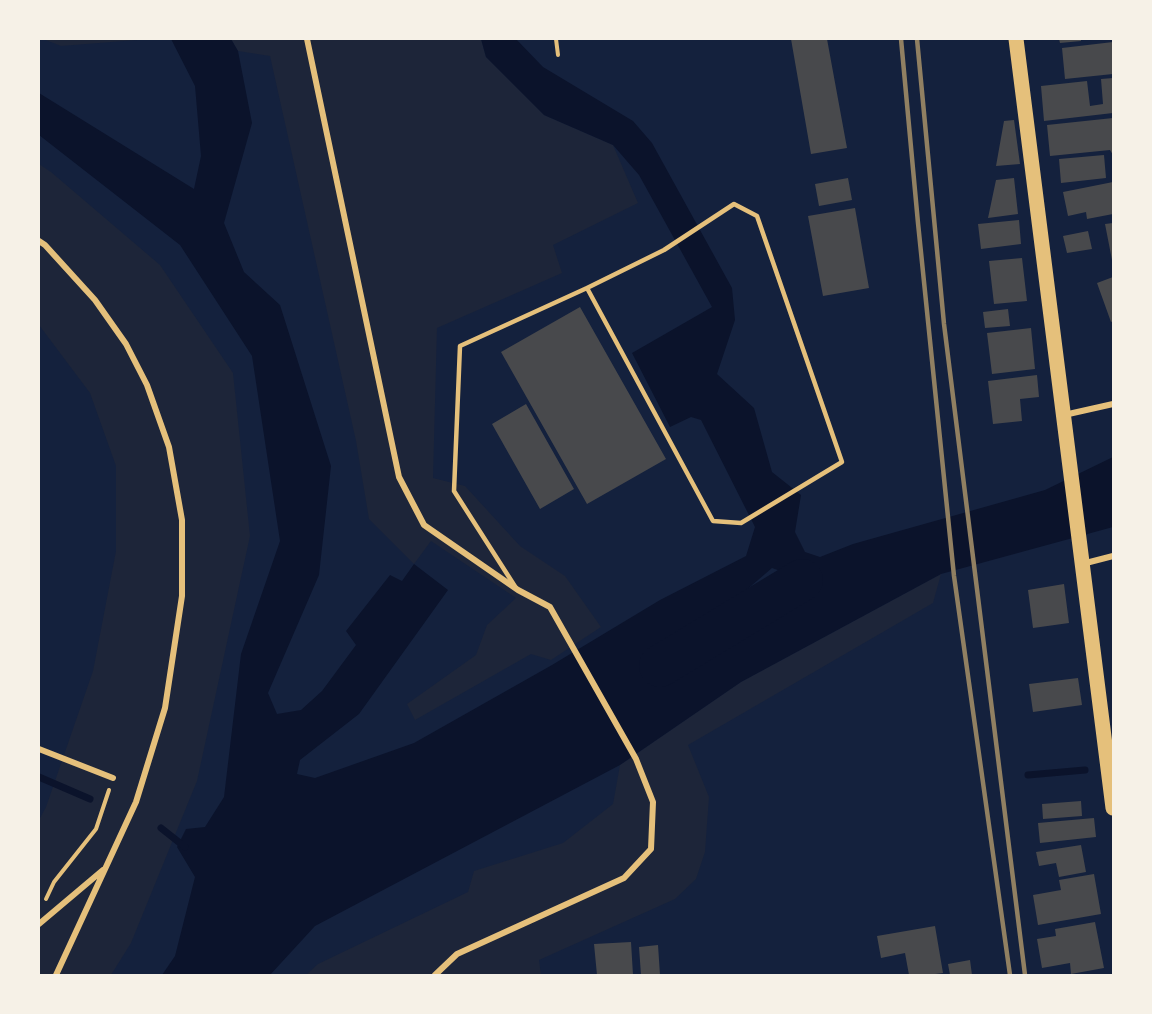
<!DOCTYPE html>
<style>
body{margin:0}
#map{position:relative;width:1152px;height:1014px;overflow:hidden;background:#14213d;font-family:Arial,sans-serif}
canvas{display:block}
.frame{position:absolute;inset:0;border:40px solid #f6f1e7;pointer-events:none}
</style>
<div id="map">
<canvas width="1152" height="1014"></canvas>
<div class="frame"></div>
</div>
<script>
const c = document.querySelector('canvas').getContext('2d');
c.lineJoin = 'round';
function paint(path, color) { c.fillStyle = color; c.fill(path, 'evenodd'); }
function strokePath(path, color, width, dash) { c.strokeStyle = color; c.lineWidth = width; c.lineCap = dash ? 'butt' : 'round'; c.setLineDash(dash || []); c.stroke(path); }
const green = new Path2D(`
 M43 39H149L61 46Z
 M231 39H481L486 57 544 115 613 145 638 203 553 245 562 273 437 328 433 478 465 486 520 546 565 576 601 627 551 660 531 654 415 720 407 704 476 655 487 625 516 598 431 541 414 564 369 519 356 441 270 56 238 51Z
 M39 164 51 172 160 265 233 373 250 536 197 781 131 943 111 975H39V820L46 807 93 671 116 551V466L90 393 39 325Z
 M941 574 933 603 688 745 709 797 705 852 696 879 675 899 539 960 541 975H306L318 964 468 892 474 871 563 843 613 804 620 765 741 682Z`);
const water = new Path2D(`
 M171 39H231L238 51 252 123 224 223 244 272 280 305 331 466 319 575 268 693 277 714 301 710 322 691 356 645 346 631 390 575 402 581 414 564 448 590 359 714 300 760 297 774 315 778 414 743 552 665 660 600 746 556 755 527 701 420 691 417 670 427 632 353 712 307 639 175 613 145 544 115 486 57 481 39H516L543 67 633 121 652 143 732 288 735 320 717 374 754 408 772 472 801 495 795 532 805 552 820 557 853 544 1045 490 1113 457V527L941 574 741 682 620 765 315 926 270 975H162L175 956 195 877 177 847 186 829 205 827 224 797 241 654 280 541 252 356 180 245 39 135V93L194 189 201 156 195 86ZM772 568 783 572 732 635 717 641 701 629Z`);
const stream = new Path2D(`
 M1028 775 1085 770
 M39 777 90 799
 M161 828 185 847`);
const river = new Path2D(`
 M660 666 802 580`);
const building = new Path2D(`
 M791 39H827L847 148 811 154Z
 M1059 39H1081V41L1060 43Z
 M1113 42V74L1065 79 1062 48Z
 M1113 78V113L1044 121 1041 86 1087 81 1090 106 1103 104 1101 79Z
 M1113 118V155L1110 150 1050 156 1047 125Z
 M1014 120 1020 164 996 166 1004 121Z
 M1104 155 1106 178 1061 183 1059 159Z
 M848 178 852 200 819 206 815 184Z
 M1014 178 1018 214 988 218 996 180Z
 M1113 182V214L1087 219 1086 212 1068 216 1063 192Z
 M855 208 869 288 823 296 808 216Z
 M1019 220 1021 244 981 249 978 224Z
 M1113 223V260H1112L1105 224Z
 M1088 231 1092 249 1067 253 1063 236Z
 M1022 258 1027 301 994 304 989 261Z
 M1113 277V321L1111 322 1097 283Z
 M580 307 666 459 587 504 501 352Z
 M1008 309 1010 326 985 328 983 312Z
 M1031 328 1035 369 992 374 987 333Z
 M1037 375 1039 397 1020 399 1022 421 993 424 988 381Z
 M526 404 574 489 540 509 492 424Z
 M1064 584 1069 623 1033 628 1028 590Z
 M1078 678 1082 705 1033 712 1029 684Z
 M1081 801 1082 816 1043 819 1042 804Z
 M1094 818 1096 837 1040 843 1038 823Z
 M1081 845 1086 872 1059 877 1056 863 1039 866 1036 852Z
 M1094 874 1101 914 1038 925 1033 895 1061 890 1059 880Z
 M1095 922 1104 968 1071 974 1070 963 1042 968 1037 939 1056 936 1055 929Z
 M935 926 943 973 928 975H909L905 953 881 958 877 936Z
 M631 942 633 975H597L594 944Z
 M658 945 660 975H641L639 947Z
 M970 960 972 975H950L948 964Z`);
const path = new Path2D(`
 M556 39 558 55
 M46 899 54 882 96 829 109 790`);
const service = new Path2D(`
 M516 588 454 491 460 346 587 288 664 250 734 204 757 216 842 462 741 523 713 521 587 288`);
const minor = new Path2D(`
 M307 39 399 477 424 525 518 590 550 607 636 759 653 802 651 849 624 878 457 954 435 975
 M39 241 45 245 95 300 126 344 147 385 169 447 182 520V596L165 708 136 802 56 975
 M1064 415 1113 404
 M1082 564 1113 556
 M39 749 113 778
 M39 924 103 870`);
const primary = new Path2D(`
 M1016 39 1113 808`);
const rail = new Path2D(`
 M901 39 918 223 954 576 1010 975
 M917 39 944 324 1025 975`);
paint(green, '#1d2539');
paint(water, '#0b132b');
strokePath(stream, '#0b132b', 7);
strokePath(river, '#0b132b', 42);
paint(building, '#48494c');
strokePath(path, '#e5c07b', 4);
strokePath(service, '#e5c07b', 4.5);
strokePath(minor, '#e5c07b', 6);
strokePath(primary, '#e5c07b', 15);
strokePath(rail, '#918062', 4.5);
</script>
